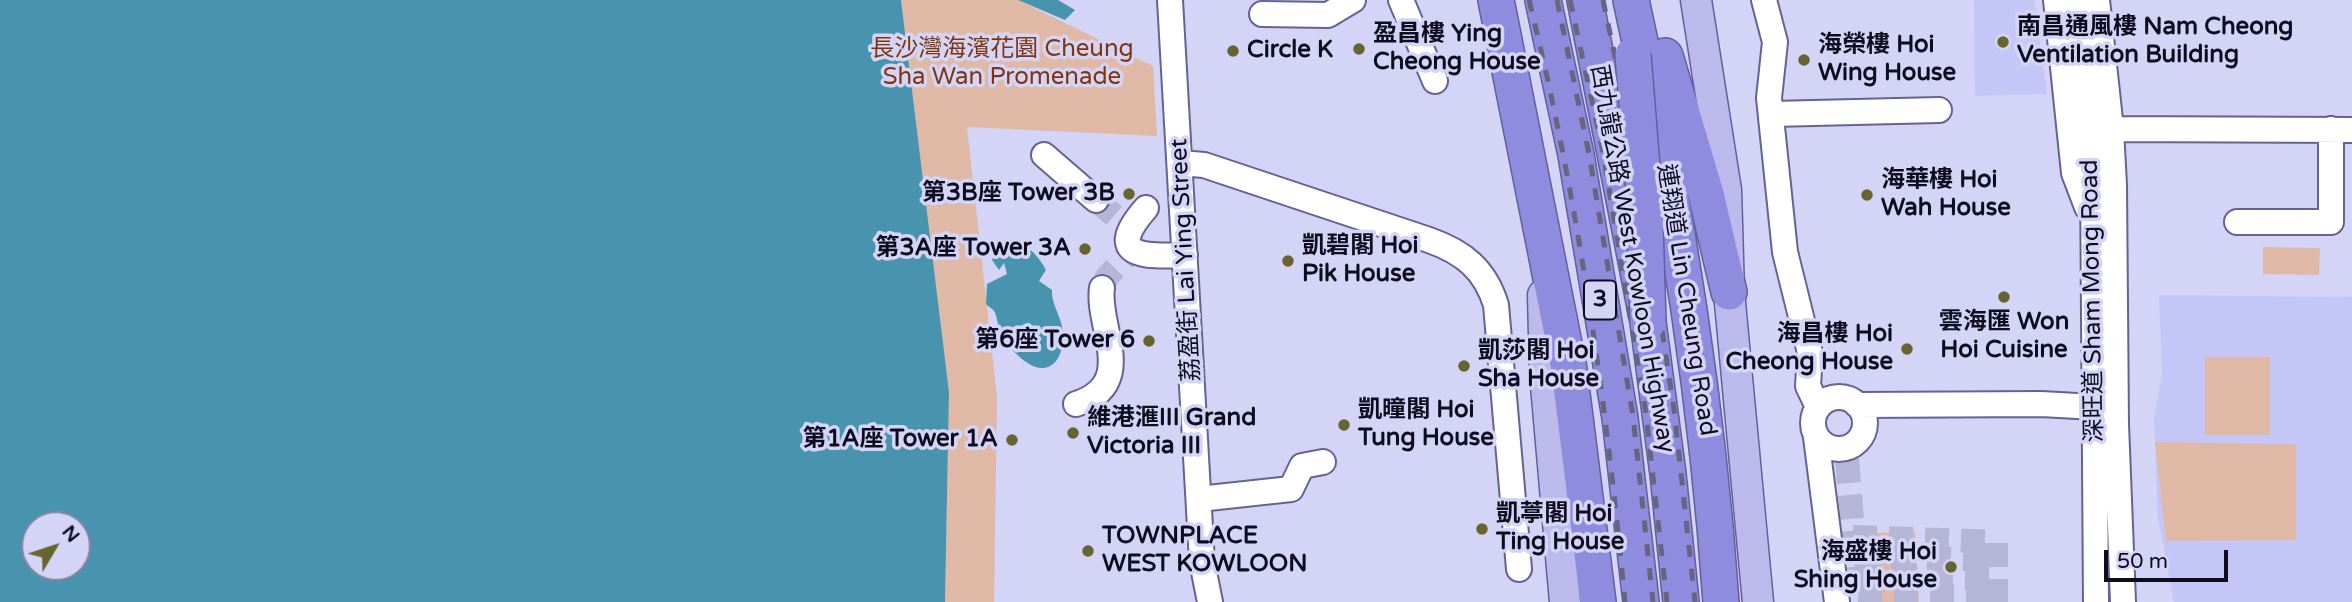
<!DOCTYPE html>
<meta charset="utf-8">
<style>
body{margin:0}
#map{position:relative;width:2352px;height:602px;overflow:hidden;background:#d3d4f6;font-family:"Varela Round",sans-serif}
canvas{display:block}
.north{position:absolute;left:21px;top:511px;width:70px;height:70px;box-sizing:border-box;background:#d3d4f6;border:2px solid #8484a0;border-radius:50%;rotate:51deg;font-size:19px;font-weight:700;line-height:28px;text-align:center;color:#0e0d20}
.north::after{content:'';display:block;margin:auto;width:24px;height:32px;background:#686430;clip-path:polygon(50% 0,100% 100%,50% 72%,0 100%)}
.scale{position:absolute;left:2104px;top:550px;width:124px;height:32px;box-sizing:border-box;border:4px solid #0e0d20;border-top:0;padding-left:9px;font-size:21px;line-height:24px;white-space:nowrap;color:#0e0d20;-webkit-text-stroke:5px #d3d4f6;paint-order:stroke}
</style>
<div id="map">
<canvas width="2352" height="602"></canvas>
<div class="north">N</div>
<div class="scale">50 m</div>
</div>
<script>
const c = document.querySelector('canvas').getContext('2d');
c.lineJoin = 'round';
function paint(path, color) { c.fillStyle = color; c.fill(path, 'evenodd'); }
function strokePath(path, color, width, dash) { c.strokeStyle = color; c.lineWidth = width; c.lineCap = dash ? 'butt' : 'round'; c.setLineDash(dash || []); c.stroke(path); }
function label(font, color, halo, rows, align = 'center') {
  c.font = font + ' "Varela Round","Noto Sans TC",sans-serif'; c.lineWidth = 7; c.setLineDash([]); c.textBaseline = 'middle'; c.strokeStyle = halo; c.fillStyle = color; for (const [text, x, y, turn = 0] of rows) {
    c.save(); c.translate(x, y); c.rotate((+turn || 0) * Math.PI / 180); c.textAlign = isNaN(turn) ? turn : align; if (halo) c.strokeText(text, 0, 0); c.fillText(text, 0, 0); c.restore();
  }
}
const built = new Path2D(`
 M1974 0H2034L2047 94 1975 96Z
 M2159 295 2352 297V602H2174L2158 518 2154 419 2162 373Z`);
const green = new Path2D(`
 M901 0H1018L1153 66 1157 136 967 127 997 397 994 602H945L949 392Z
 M2263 247 2320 248 2319 275 2263 274Z
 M2205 357H2270V435H2205Z
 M2155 442 2296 444V540L2166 541Z
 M1915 532 1919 602H1866L1861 581V533Z`);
const water = new Path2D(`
 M0 0H901L949 392 945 602H0ZM35 525H77V567H35Z
 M1018 0H1058L1075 10 1065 20Z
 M1016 242C1030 246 1039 257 1046 270L1039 281 1052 290C1051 306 1064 319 1063 337 1063 347 1060 361 1050 366 1032 376 1007 346 1000 332 998 327 997 315 994 311 992 308 988 307 986 304L987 284 1007 274 1004 263 999 270 992 260C996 249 1004 243 1016 242Z`);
const minorTunnel = new Path2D(`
 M1096 200 1124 224
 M1102 288 1107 277 1126 257
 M1847 459 1859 602
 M1853 537 1996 542V602
 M1855 555 1996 560
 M1857 575 1996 579
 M1858 594 1996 597`);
const minor = new Path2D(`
 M1170 0 1202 562 1210 602
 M1401 0 1435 81
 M1764 0 1775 42 1769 98 1785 252 1810 353 1808 386 1818 407
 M2056 0 2074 173 2087 207
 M2075 0 2093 172 2096 602
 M2097 0 2111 129 2114 185 2116 424 2123 602
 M1262 14 1328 15 1353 0
 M1772 114 1939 110
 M2111 129 2352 130
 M1044 155 1096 200
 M1181 163 1204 165 1429 240C1463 252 1485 269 1496 305L1519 569
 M1146 208C1103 257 1144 257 1185 255
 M2237 222H2331V129
 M1813 423a26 26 0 1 1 52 0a26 26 0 1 1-52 0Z
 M1076 404C1139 384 1096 327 1102 288
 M1857 405 2041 404 2095 407 2108 412
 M1816 437 1837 602
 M1199 499 1291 489 1302 466 1323 462`);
const major = new Path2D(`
 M1696 0 1726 190 1729 292 1758 602
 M1543 295 1545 374 1565 602`);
const highway = new Path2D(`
 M1496 0 1569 369 1598 602
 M1543 0 1576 155 1620 418 1641 602
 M1585 0 1648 322 1668 474 1681 602
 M1631 0C1676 201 1707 397 1721 602
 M1665 56 1706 194 1729 292`);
const rail = new Path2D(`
 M1529 0C1578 197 1606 400 1625 602
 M1557 0 1589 154 1633 416 1653 602
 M1570 0 1603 152 1646 414 1667 602
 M1603 0 1634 146 1674 409 1695 602`);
const highwayBridge = new Path2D(`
 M1633 55 1644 192 1648 322`);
const markers = [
 [2003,42,7,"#686430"],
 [1359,49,7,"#686430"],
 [1233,51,7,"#686430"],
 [1804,60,7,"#686430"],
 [1129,194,7,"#686430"],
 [1867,195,7,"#686430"],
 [1085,249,7,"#686430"],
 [1288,261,7,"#686430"],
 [2004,297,7,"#686430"],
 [1149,341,7,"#686430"],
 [1907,349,7,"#686430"],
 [1464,366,7,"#686430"],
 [1344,425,7,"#686430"],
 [1073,433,7,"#686430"],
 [1012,440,7,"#686430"],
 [1482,529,7,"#686430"],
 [1088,551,7,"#686430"],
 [1951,567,7,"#686430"]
];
const shields = [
 [1600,300,32]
];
const shieldNames = [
 ["3",1600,300]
];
const poiNames = [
 ["南昌通風樓 Nam Cheong",2017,28],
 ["Ventilation Building",2017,56],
 ["盈昌樓 Ying",1373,35],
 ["Cheong House",1373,63],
 ["海榮樓 Hoi",1818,46],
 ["Wing House",1818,74],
 ["Circle K",1247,51],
 ["海華樓 Hoi",1881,181],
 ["Wah House",1881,209],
 ["第3B座 Tower 3B",1115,194,"right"],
 ["凱碧閣 Hoi",1302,247],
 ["Pik House",1302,275],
 ["第3A座 Tower 3A",1071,249,"right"],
 ["雲海匯 Won",2004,323,"center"],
 ["Hoi Cuisine",2004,351,"center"],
 ["海昌樓 Hoi",1893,335,"right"],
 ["Cheong House",1893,363,"right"],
 ["第6座 Tower 6",1135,341,"right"],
 ["凱莎閣 Hoi",1478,352],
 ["Sha House",1478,380],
 ["凱曈閣 Hoi",1358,411],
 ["Tung House",1358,439],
 ["維港滙III Grand",1087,419],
 ["Victoria III",1087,447],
 ["第1A座 Tower 1A",998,440,"right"],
 ["凱葶閣 Hoi",1496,515],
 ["Ting House",1496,543],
 ["TOWNPLACE",1102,537],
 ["WEST KOWLOON",1102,565],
 ["海盛樓 Hoi",1937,553,"right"],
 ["Shing House",1937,581,"right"]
];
const parkNames = [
 ["長沙灣海濱花園 Cheung",1002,50],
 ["Sha Wan Promenade",1002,78]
];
const streetNames = [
 ["西九龍公路 West Kowloon Highway",1632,259,80],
 ["荔盈街 Lai Ying Street",1186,260,-93],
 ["連翔道 Lin Cheung Road",1686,300,81],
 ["深旺道 Sham Mong Road",2093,301,-91]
];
paint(built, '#c5c6f8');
paint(green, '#e0b8a6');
paint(water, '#4893ae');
strokePath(minorTunnel, '#b5b6d6', 24, [24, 12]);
strokePath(minor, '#646395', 28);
strokePath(major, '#62609c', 33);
strokePath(highway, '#62609c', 38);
strokePath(minor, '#fff', 24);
strokePath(major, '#bcbaec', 30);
strokePath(highway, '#8f8cdf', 35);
strokePath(rail, '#65657f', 5, [12, 12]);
strokePath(highwayBridge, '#62609c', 38, []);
strokePath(highwayBridge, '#8f8cdf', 35);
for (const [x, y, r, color] of markers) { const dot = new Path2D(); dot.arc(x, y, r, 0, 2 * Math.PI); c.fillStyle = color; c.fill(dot); strokePath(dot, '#d3d4f6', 2.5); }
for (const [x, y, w] of shields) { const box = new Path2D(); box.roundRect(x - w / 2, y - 19.5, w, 39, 5); c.fillStyle = '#d3d4f6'; c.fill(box); strokePath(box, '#0e0d20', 2); }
label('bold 23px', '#0e0d20', null, shieldNames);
label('bold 24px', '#0e0d20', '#d3d4f6', poiNames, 'left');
label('24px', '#7f350c', '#d3d4f6', parkNames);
label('24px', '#0e0d20', '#d3d4f6', streetNames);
</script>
